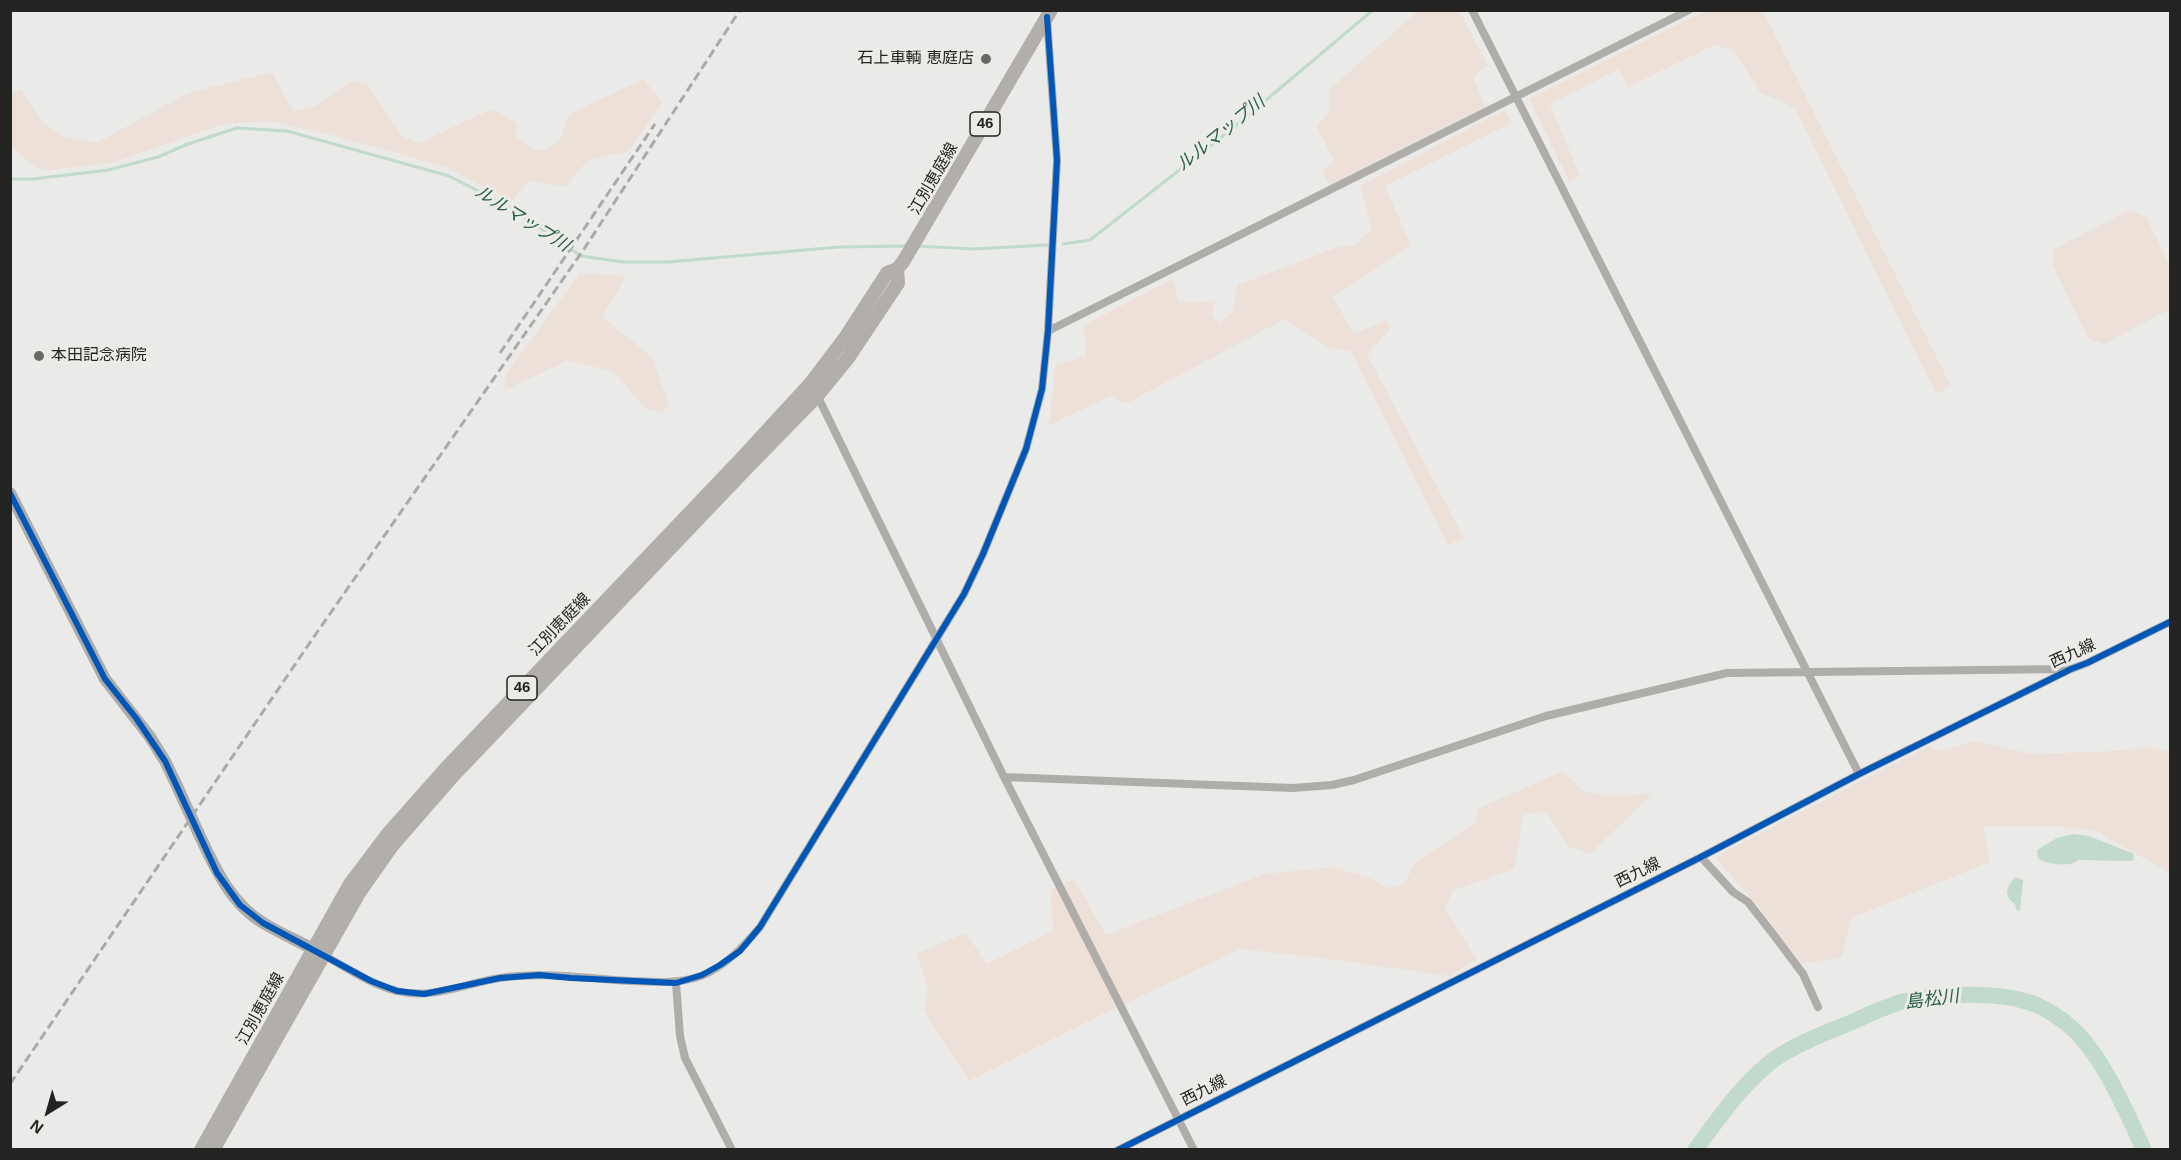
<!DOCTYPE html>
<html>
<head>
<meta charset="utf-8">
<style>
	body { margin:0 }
	#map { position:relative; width:2181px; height:1160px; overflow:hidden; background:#eaeae8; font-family:Helvetica,sans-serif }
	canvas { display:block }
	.frame { position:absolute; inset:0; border:12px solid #232321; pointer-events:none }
	.north { position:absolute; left:18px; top:1082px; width:60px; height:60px; -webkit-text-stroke:4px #ebebe7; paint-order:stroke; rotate:217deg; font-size:16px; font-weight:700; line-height:24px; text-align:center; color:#232321 }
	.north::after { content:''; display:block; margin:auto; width:21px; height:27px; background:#232321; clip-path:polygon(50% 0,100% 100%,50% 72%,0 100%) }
</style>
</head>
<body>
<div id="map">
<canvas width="2181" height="1160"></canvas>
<div class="frame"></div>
<div class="north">N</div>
</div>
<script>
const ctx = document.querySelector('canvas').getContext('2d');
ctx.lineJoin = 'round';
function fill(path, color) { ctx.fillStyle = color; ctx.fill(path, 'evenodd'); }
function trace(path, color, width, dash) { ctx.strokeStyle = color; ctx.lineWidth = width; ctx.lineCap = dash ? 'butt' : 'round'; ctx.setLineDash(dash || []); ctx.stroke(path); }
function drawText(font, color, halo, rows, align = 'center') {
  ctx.font = font + ' Helvetica,"Noto Sans JP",sans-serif'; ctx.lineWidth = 6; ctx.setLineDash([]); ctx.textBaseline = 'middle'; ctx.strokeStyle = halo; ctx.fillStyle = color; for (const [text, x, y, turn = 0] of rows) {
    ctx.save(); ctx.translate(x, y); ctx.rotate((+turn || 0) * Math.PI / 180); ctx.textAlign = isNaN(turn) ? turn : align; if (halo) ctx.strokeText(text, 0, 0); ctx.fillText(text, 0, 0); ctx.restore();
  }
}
const green = new Path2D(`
	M1418,11h41l29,54 -15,12 13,32 -156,77 -7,-15 11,-10 -17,-34 13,-17 -1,-20z
	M1706,11h57l188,375 -15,8 -141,-286 -35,-16 -27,-42 -19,-5 -86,42 -9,-18 -69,35 30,72 -11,5 -40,-82z
	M272,72l21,39 23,-5 36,-25 16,4 35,52 16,6 73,-34 25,14 -1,14 18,12 12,1 14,-10 9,-26 75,-35 18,24 -33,48 -41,9 -23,27 -36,-6 -17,20 -65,-34 -127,-35 -54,-11 -42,3 -113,39 -62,7 -12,-2 -26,-21v-53l10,-5 21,33 24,16 32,4 90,-49z
	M1505,110l6,13 -126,63 26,60 -78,51 21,37 33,-14 3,9 -23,25 97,184 -16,7 -98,-195 -19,-1 -46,-30 -160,85 -14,-8 -62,29 6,-59 31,-10 -2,-31 89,-46 5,21c12,6 24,0 37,1l-3,15 7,7 13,-11 6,-27 100,-38 17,-2 17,-16 -12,-43z
	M2130,210l16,7 24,49v43l-66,35 -16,-6 -35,-72 1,-17z
	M580,273l46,3 -24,41 49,39 18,48 -6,8 -17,-3 -32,-37 -46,-12 -64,31 2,-17z
	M1974,741l57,13 85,-3 29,-4 25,4v122l-74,-42 -32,-4 -81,-1 7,36 -139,56 -9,39 -41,7 -43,-58 -43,-49 214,-111 8,6z
	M1563,771l21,21 30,5 39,-4 -63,61 -22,-8 -22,-35 -23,4 -9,54 -62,22 -7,19 32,50 -28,16 -120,-17 -88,-10 -136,64 -136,68 -45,-70 4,-20 -11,-38 49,-20 21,31 66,-33 -2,-41 23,-11 32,56 159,-61 69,-7 40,13 14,8 15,-3 13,-23 59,-38 4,-16z`);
const water = new Path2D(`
	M2073,834l16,2 45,18 -1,7 -54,-1c-10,8 -29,4 -41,-1l-1,-9 20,-12z
	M2015,877l8,3 -3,30 -3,1 -2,-7c-13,-9 -8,-16 0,-27z`);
const stream = new Path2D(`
	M10,179h23l75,-9 50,-13 30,-13 49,-16 50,3 162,45 60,31 72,49 42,6h45l171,-15 68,-1
	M1063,244l27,-4 9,-7 134,-105 140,-118
	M917,246l56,3 74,-4`);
const river = new Path2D(`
	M1695,1150c24,-32 48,-68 81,-92 21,-14 46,-24 69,-33 19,-8 40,-19 60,-24 36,-8 104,-11 138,7 8,4 16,10 23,15 34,26 60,88 78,127`);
const street = new Path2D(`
	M1472,10l387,764
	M1048,331l641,-321
	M816,393l188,384 190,373
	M1004,777l289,11 39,-3 22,-5 192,-64 181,-43 340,-4
	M1701,857l32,35 15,10 25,32 30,40 15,33
	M323,955c23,12 48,30 74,36 35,9 69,-8 103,-13 42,-7 91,1 133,3 24,1 45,3 68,-5 25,-10 43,-30 59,-49l204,-333 19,-40 43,-105 16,-60 6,-58 9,-171 -10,-141
	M676,983l4,53 5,22 47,92
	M1118,1150l583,-293 158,-83 212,-105 16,-6 83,-41`);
const secondary = new Path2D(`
	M10,493l95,186 45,58 15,24 12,25
	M198,832c16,34 32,72 67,92 18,11 38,19 57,30`);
const primary = new Path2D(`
	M201,1150l149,-266 37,-49 61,-69 292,-306 70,-76 35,-46 42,-65 10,-4 6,-7 148,-252
	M213,1150l146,-257 33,-47 61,-70 293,-307 71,-73 31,-38 50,-75 -1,-14`);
const rail = new Path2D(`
	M500,353l155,-229
	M10,1084l301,-443 273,-392 156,-239`);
const secondaryBridge = new Path2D(`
	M177,786l21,46`);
const cycleway = new Path2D(`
	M10,493l95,186 31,39 29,43 52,112 23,32 23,18 108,58 26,10 27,3 76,-16 39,-3 32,3 105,5 26,-8 18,-10 20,-14 20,-24 204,-333 19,-40 43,-105 16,-60 6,-58 9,-171 -10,-143
	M1118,1150l583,-293 158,-83 212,-105 16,-6 83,-41`);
const markers = [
	[986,59,6,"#696967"],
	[39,356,6,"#696967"]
];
const shields = [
	[985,124,30],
	[522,688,30]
];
const shieldNames = [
	["46",985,124],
	["46",522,688]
];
const poiNames = [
	["石上車輌 恵庭店",974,59],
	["本田記念病院",51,356,"left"]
];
const streetNames = [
	["江別恵庭線",934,179,-60],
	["江別恵庭線",560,625,-46],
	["西九線",2073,654,-24],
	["西九線",1638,873,-26],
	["江別恵庭線",261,1009,-61],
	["西九線",1204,1091,-27]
];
const waterNames = [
	["ルルマップ川",1221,134,-39],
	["ルルマップ川",522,219,32],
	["島松川",1932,1000,-7]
];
fill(green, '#ece0d9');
fill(water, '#c1dacb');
trace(stream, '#c1dacb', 3);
trace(river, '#c1dacb', 16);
trace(street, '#aeada9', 8);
trace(secondary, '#aeaca8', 12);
trace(primary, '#b1aeac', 14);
trace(rail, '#acaaa8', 3, [9, 4.5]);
trace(secondaryBridge, '#aeaca8', 12);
trace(cycleway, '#0057b8', 6);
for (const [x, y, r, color] of markers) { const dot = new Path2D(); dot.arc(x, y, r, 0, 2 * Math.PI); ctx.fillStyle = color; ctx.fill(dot); trace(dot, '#ebebe7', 2); }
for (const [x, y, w] of shields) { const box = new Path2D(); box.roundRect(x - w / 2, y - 12, w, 24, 4.5); ctx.fillStyle = '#ebebe7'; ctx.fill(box); trace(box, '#232321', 1.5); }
drawText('bold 15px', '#232321', null, shieldNames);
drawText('16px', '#232321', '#ebebe7', poiNames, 'right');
drawText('16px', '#232321', '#ebebe7', streetNames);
drawText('italic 18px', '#276045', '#ebebe7', waterNames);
</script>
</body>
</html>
